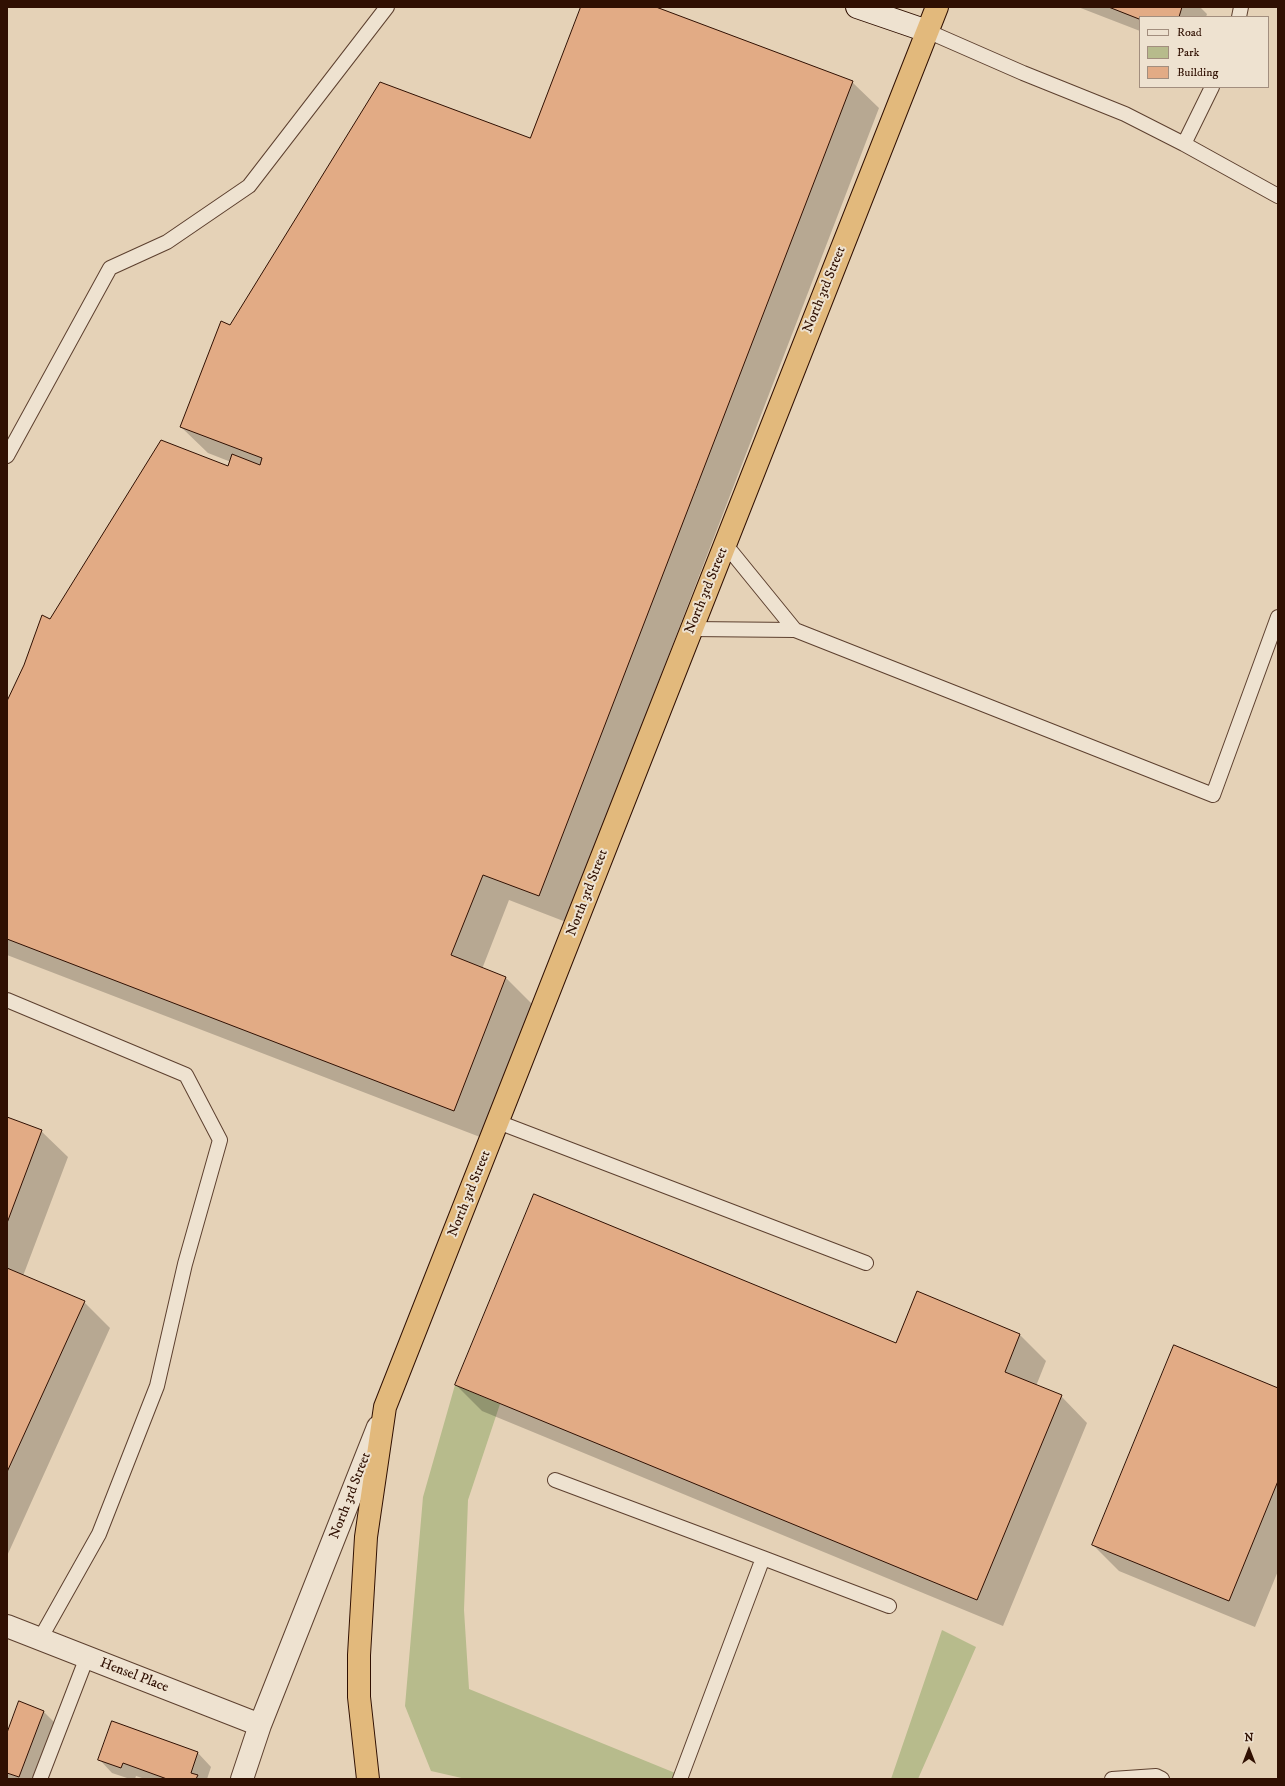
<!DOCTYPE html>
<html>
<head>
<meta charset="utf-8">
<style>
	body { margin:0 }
	#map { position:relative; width:1285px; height:1786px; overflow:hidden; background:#e5d2b7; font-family:"IM FELL DW Pica",serif }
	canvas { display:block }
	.frame { position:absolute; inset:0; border:8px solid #301002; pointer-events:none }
	.legend { position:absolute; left:1139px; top:16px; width:130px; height:72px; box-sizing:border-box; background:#eee2d0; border:1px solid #a28e7e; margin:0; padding:5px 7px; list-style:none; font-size:12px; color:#301002 }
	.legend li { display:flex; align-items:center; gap:8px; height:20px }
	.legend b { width:20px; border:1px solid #a28e7e }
	.north { position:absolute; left:1229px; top:1730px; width:40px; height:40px; -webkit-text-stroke:3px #eee2d0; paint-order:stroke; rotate:0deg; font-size:11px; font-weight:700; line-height:16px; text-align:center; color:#301002 }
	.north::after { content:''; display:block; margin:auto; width:14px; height:18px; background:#301002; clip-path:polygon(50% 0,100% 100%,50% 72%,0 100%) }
</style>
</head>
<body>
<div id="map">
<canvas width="1285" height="1786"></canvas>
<div class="frame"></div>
<ul class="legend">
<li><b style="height:5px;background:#eee2d0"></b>Road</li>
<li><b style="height:11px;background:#b7bb8c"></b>Park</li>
<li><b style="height:11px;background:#e2ab85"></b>Building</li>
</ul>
<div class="north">N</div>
</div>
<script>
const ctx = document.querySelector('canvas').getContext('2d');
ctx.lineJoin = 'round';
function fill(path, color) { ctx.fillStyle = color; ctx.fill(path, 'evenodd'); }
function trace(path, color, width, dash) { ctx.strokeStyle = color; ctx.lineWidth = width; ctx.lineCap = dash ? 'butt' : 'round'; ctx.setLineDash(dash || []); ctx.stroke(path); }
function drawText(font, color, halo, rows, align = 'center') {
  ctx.font = font + ' "IM FELL DW Pica",serif'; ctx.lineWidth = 4; ctx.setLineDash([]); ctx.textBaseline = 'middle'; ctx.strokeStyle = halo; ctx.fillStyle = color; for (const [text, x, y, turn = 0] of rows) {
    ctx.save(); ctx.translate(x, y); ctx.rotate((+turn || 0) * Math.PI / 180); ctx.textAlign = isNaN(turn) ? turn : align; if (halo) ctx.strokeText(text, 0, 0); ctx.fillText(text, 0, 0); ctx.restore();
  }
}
const green = new Path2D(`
	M455,1385l45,19 -32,96 -4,110 5,79 221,90h-224l-35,-8 -26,-65 18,-209z
	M942,1630l34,17 -58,132h-27z`);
const shadow = new Path2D(`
	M582,7h71l199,75 27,26 -313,814 -57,-22 -27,69 24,9 26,26 -52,133 -473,-182v-251l44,-83 178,-153 2,-6 -23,-9 -27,-26 50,-101 300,-186z
	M1078,7h122l7,7 -1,3h-66v14z
	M7,1118l34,13 27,26 -45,119 61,26 26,26 -103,228z
	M918,1293l102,42 26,26 -10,25 25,10 26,27 -84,203 -521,-215 -26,-26 441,-41z
	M1278,1389v182l-23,56 -136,-56 -26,-26z
	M44,1712l13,13 -20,54h-30v-43z
	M112,1723l86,30 13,14 -4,12h-62l-9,-3 -1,3h-5l-18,-6 -13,-14z`);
const building = new Path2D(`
	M581,7h75l197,74 -314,815 -56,-21 -32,80 55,22 -52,134 -447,-172v-238l17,-36 18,-50 8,4 111,-179 67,26 4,-12 28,11 2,-7 -82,-31 41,-106 9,4 150,-243 150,56z
	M1109,7h73l-3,10h-39v2z
	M7,1117l35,13 -35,93z
	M534,1194l362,149 21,-52 103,43 -15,38 57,23 -85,205 -522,-215z
	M7,1268l78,33 -78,171z
	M1174,1345l104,43v93l-49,120 -137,-56z
	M19,1701l25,10 -25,66 -12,-4v-40z
	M112,1721l86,31 -7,21 7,2 -2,4h-29l-44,-16 -2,5 -23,-8z`);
const lane = new Path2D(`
	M1239,17l2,-10
	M927,31l96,42 102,41 59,30 94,52
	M1184,144l28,-57
	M7,456l103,-188 57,-26 82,-56 138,-179
	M691,629l104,1 -70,-86
	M795,630l418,165 65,-178
	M7,1000l179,75 34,65 -35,124 -28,122 -58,148 -59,105
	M498,1122l368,141
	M555,1480l208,78 -83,221
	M763,1558l126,48
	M40,1779l47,-122
	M1112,1779l44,-3 6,3`);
const street = new Path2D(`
	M7,1626l253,99
	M242,1779l18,-54 118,-298`);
const secondary = new Path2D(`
	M857,7l70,24`);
const highway = new Path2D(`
	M368,1779l-9,-82v-42l7,-118 19,-130 552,-1400`);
const streetNames = [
	["North 3rd Street",825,290,-68],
	["North 3rd Street",707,591,-68],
	["North 3rd Street",588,893,-69],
	["North 3rd Street",470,1194,-68],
	["North 3rd Street",351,1496,-69],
	["Hensel Place",134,1676,21]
];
fill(green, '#b7bb8c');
fill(shadow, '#0003');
fill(building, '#e2ab85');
trace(building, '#301002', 1);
trace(lane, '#5d402f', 16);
trace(street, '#5d402f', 24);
trace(secondary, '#301002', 24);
trace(highway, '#301002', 24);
trace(lane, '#eee2d0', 14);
trace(street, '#eee2d0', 22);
trace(secondary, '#eee2d0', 22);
trace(highway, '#e2b97c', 22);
drawText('14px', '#301002', '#eee2d0', streetNames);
</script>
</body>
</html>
